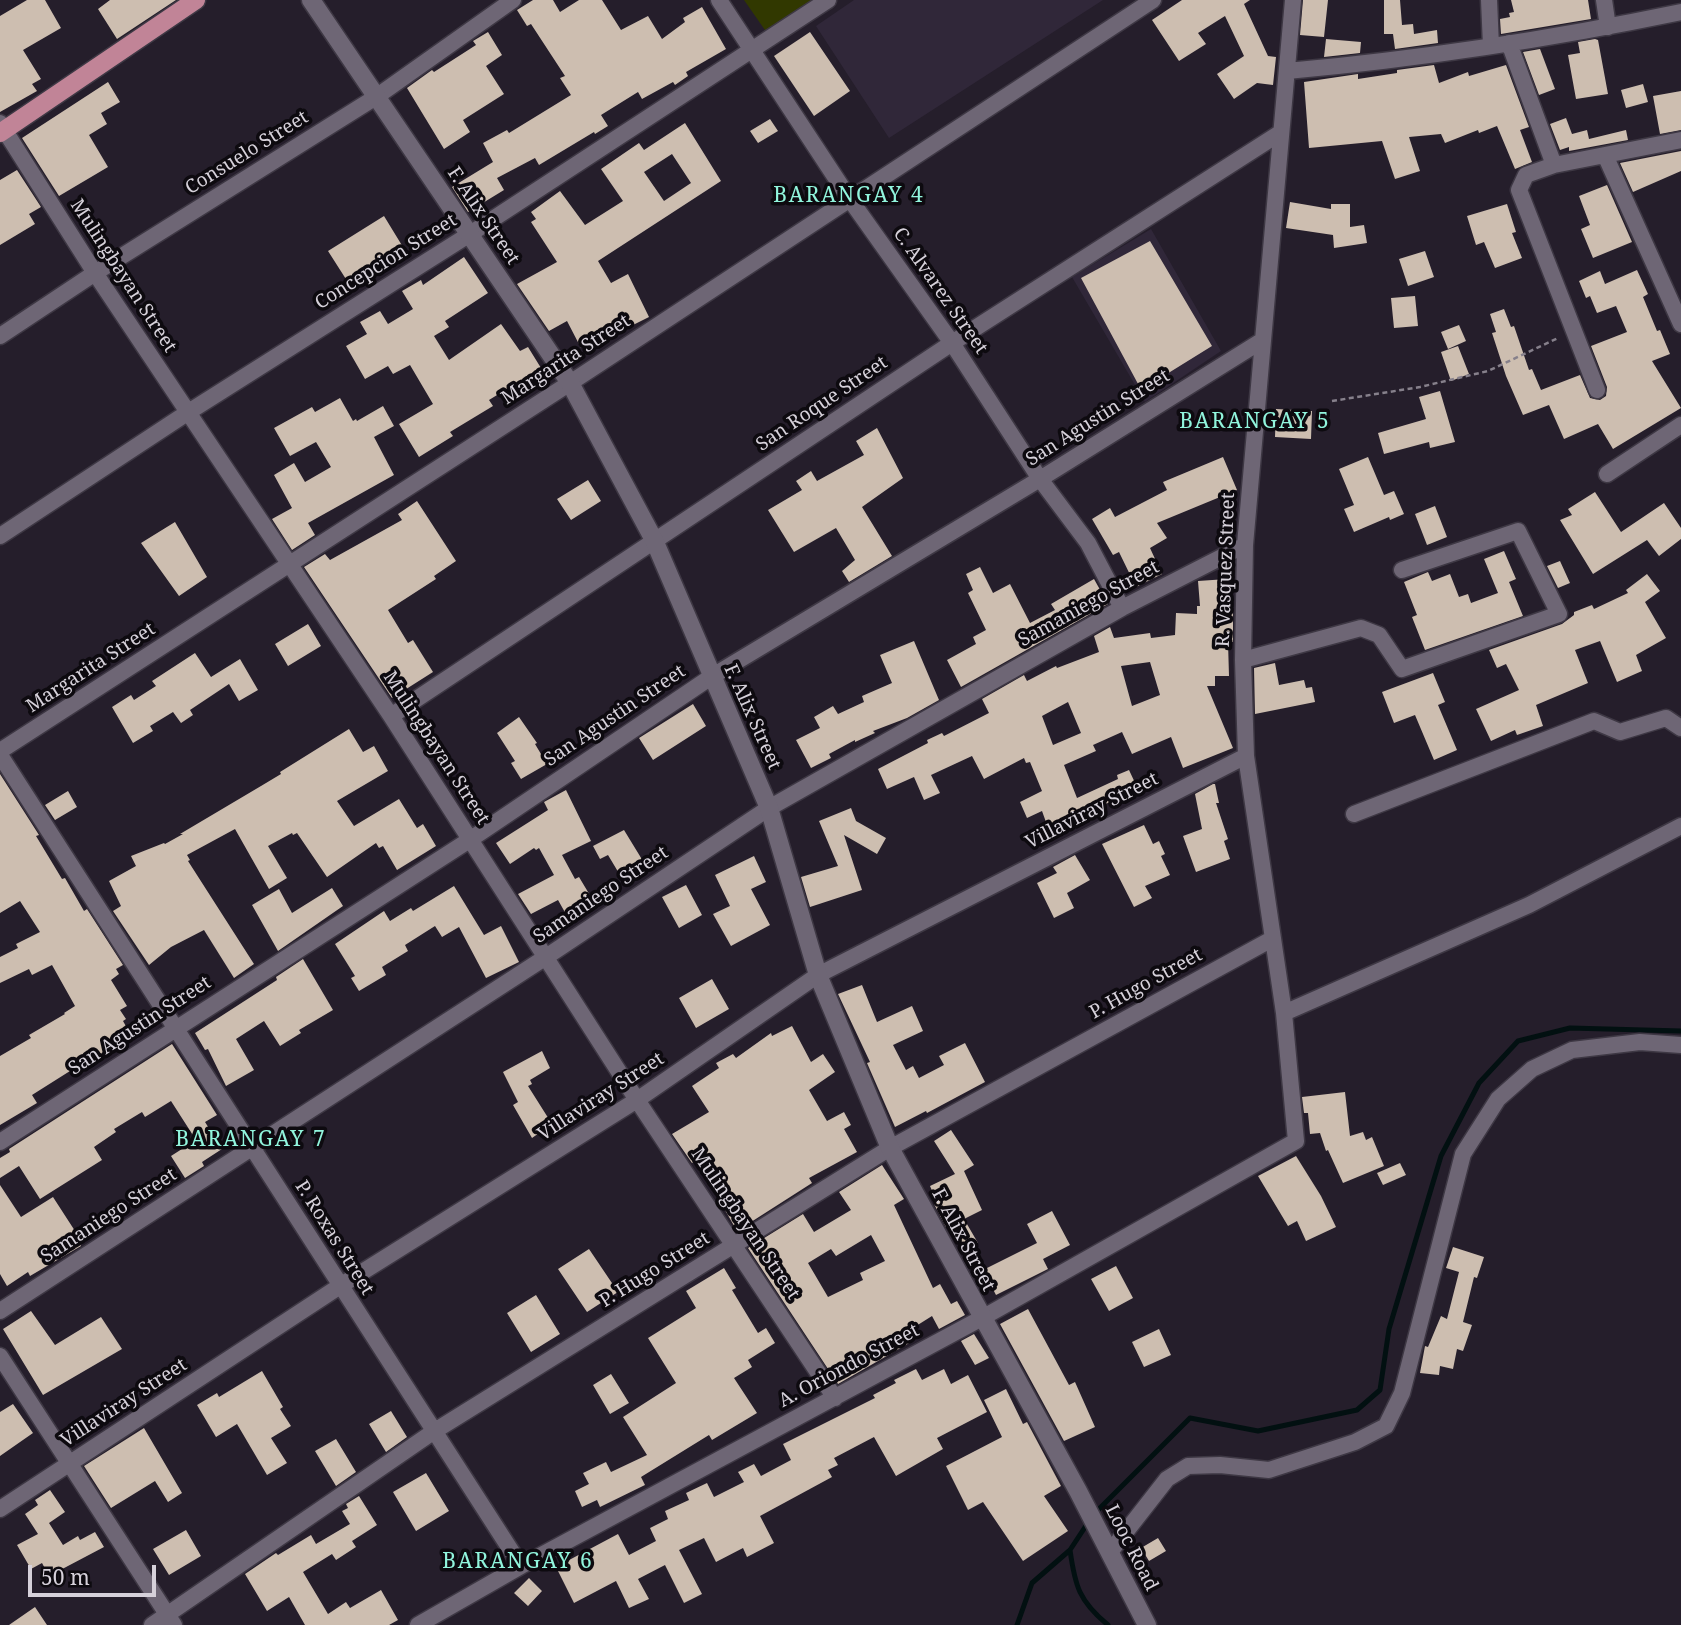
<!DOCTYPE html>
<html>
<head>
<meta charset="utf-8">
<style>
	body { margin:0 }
	#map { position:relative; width:1681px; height:1625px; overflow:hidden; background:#251e2b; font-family:"Noto Serif",serif }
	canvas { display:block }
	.scale { position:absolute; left:28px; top:1565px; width:128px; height:32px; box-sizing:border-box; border:4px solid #d6d1da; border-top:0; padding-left:9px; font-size:21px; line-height:24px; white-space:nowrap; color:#d6d1da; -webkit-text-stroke:5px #0d0a0f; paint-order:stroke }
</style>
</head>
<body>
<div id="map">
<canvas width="1681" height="1625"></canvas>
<div class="scale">50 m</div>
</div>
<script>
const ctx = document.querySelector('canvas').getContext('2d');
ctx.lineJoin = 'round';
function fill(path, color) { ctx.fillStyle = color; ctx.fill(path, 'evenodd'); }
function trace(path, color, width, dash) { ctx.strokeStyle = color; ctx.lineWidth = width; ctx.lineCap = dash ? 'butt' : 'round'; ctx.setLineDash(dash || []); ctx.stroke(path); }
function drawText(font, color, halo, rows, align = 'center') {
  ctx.font = font + ' "Noto Serif",serif'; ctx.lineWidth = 7; ctx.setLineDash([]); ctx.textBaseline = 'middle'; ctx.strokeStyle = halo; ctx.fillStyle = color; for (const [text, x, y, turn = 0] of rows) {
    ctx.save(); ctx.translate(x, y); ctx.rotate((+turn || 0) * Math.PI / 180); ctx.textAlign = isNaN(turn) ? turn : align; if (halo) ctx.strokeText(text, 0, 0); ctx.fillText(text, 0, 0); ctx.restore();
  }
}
const built = new Path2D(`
	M854,0h249l-214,138 -73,-112z
	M1151,229l70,122 -76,51 -73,-125z`);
const green = new Path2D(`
	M744,0h72l-49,33z`);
const stream = new Path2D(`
	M1070,1550c5,36 9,51 38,75
	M1017,1625l15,-42 38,-33 23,-35 97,-97 68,13 99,-21 23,-20 9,-61 52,-173 38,-73 39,-42 52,-13 111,3`);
const building = new Path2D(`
	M27,0h18l16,28 -38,22 18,29 -9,5 5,7 -37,21v-96z
	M110,0h66l-59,39 -19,-30z
	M533,0h20l7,12 19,-12h23l19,30 27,-14 14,23 23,-17 -2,-4 19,-11 24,42 -40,23 2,4 -13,9 -2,-3 -31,17 -4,-7 -37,23 7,11 -13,8 -1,-2 -55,33 -4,-7 -38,20 7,12 -36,22 -16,-25 41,-25 -10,-19 24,-13 2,3 62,-38 -11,-17 5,-2 -34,-52 -4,2 -10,-16z
	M1182,0h68l-6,4 24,52 8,1 -3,28 -16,-2 -23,16 -17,-25 27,-18 -19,-40 -27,17 8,11 -27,17 -27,-41z
	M1303,0h25l-4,37 -24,-2z
	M1384,0h16l2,25 11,-1 1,10 23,-4 1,13 -43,6 -2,-15h-9z
	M1511,0h77l3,19 -90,15 -1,-15 10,-2 -1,-4 5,-1z
	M488,32l14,23 -16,11 18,28 -41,26 7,12 -26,17 -37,-61 25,-18 2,2 42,-27 -3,-4z
	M810,32l40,59 -36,25 -40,-60z
	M1326,39l35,3 -1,11 -36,4z
	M1595,39l3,1 10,54 -32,5 -8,-44 12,-2 -2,-11z
	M1540,49l15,40 -16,6 -16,-43z
	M1434,65l5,18 29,-11 1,4 37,-11 23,62 -9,3 12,32 -17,7 -18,-43 -18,7 -1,-3 -33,13 -4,-9 -32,3 11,34 -25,8 -13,-38 -73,7 -5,-66 54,-8v5l39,-6v-3z
	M108,82l12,20 -19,11 6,11 -18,11 19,32 -49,29 -37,-58z
	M1643,84l5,18 -22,6 -5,-18z
	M1681,91v39l-21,4 -7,-38z
	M1566,118l6,16 15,-4 2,9 37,-9 2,10 -59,11v-4l-9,3 -10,-26z
	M770,119l8,12 -20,12 -8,-12z
	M685,123l36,58 -123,80 13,22 17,-9 21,43 -22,11 -2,-3 -44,23 -14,-27 -18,10 -32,-47 40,-22 -26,-40 5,-3 -5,-7 29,-21 25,34 38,-24 -22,-32 38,-26 5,7zM672,154l19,29 -27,18 -20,-29z
	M1681,151v20l-48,21 -13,-29z
	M17,170l24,37 -12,7 6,10 -35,21v-65z
	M1607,185l25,57 -39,16 -12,-29 9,-4 -11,-29z
	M1290,202l41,7v-5h19v23l14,-2 3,18 -33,5 -1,-13 -47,-7z
	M1507,204l9,28 -4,1 10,25 -27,10 -11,-26 -8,3 -9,-29z
	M384,216l22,36 -55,35 -23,-36z
	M1150,241l62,105 -50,31 4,7 -22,11 -63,-117z
	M1425,251l9,26 -26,9 -9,-27z
	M464,257l24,36 -43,28 4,6 -15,9 15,24 52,-36 19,27 8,-4 13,21 -52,32 4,6 -43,26 3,4 -34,21 -20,-33 34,-20 -23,-39 -17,9 -5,-8 -23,13 -19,-33 21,-12 -7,-12 20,-11 8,13 25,-15 -11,-18 19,-11 2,5z
	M1637,270l11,24 -5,3 14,34 3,-1 10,24 -18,7 29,47 -68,41 -15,-25 -34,15 -15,-34 -26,10 -17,-39 -14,-43 4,-1 -6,-18 14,-5 7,18 3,-1 15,44 3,-1 9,21 39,-15 10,23 10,2 6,-4 1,-9 -16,-41 36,-14 -11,-26 -19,7 -7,-17 -4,2 -7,-17 21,-10 5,13z
	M1415,296l3,30 -24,2 -3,-30z
	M1459,325l7,16 -18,8 -7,-17z
	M1458,346l11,28 -18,7 -10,-29z
	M1440,391l15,51 -25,6 -1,-6 -45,12 -6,-21 48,-14 -7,-22z
	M340,398l13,23 3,-2 1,2 26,-15 11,20 -20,11 20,38 -86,48 7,12 -23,15 -20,-31 20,-11 -18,-33 20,-12 11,19 26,-15 -15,-25 -26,14 -16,-28 38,-21 3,5z
	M1276,409l36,2 -1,28 -36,-2z
	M877,428l26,50 -41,29 30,49 -43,26 -7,-11 13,-11 -19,-32 -42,24 -26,-42 34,-20 -6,-9 15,-10 6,10 47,-26 -8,-14z
	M1223,457l14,33 -80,33 10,15 -17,10 12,26 -26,13 -17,-35 -6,3 -21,-36 18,-11 5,9 52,-27 -4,-8z
	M1368,457l16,38 10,-4 10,23 -14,6 -1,-3 -35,15 -10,-23 10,-4 -15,-36z
	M588,480l13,21 -30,19 -14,-21z
	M1595,492l26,40 43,-29 17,25v11l-22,17 -12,-16 -54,34 -33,-54 12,-5 -4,-6z
	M417,501l39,60 -22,15 2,3 -48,31 20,33 5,-3 20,32 -41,26 -88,-131 21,-13 5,6 72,-40 -4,-6z
	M1435,506l12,31 -20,8 -12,-31z
	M175,522l32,55 -28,19 -38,-53z
	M1504,551l12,28 -7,3 14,34 -98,34 -13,-33 5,-2 -13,-33 24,-10 4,9 18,-7 9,23 9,-3 3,9 27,-10 -14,-34z
	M1560,561l10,22 -12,5 -11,-22z
	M980,567l13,26 17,-9 20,39 25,-13 -4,-6 43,-25 14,25 -147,83 -14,-27 29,-16 -3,-7 13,-7 -18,-37 5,-3 -7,-16z
	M1647,574l13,17 -15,11 21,36 -30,17 6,16 -25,11 -17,-41 -25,9 13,33 -52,22 7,21 -26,9 -2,-5 -24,11 -15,-32 43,-19 -13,-26 -9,4 -8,-18 73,-26 12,-9v-3l18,-7 2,4 34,-16 -2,-3z
	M1227,579v5l4,-1 2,26v33h-5l1,34h-14v10h-8l26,62 -50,20 -12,-31 -39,17 -10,-22 -29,13 3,6 -32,14 13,33 41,-19 -1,-4 12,-5 8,17 -20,8 1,3 -33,16 2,3 -14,11 -22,8 -9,-25 -15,7 -7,-16 22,-11 -12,-29 -4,1 -2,-5 -40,21 -12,-23 -41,19 9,18 -16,7 -10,-23 -27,12 -9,-20 50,-26 -1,-3 15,-7 2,3 45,-23 -7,-14 42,-24 3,6 29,-15 1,2 42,-16 -5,-16 16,-9 4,11 36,-5 1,5 24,-3 1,-22 21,1v-8h3l-2,-25zM1150,662l10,33 -28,11 -11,-40zM1068,702l13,31 -28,12 -11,-29z
	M308,624l13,22 -33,20 -13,-22z
	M914,641l25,59 -32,18 -34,13 2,2 -20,9v-2l-26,14 2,4 -20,10 -15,-28 24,-12 -6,-11 19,-11 5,8 26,-12 -2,-6 30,-13 -12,-28z
	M195,653l16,24 29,-18 18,31 -19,11 -10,-17 -39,26 3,5 -12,8 -8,-11 -23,14 3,5 -20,12 -21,-36 19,-12 3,5 22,-14 -4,-5z
	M1275,663l4,22 25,-5 2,8 6,-1 3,15 -60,12 -1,-46z
	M1433,673l12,29 -7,3 19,45 -23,10 -19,-45 -21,8 -12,-31z
	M693,704l13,22 -53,34 -14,-22z
	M519,717l18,26 -2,1 12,20 -26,15 -10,-16 4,-2 -18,-28z
	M349,729l14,23 11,-6 14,25 -51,30 17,25 45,-27 18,29 6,-4 13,22 -39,24 -14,-24 -4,2 -3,-5 -49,34 -30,-44 -4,2 -1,-2 -24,13 19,32 -18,11 -34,-60 -48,26 3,5 -2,1 66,103 -20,14 -30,-48 -33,17 -22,18 -36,-54 8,-5 -12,-25 27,-15 -5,-10 33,-13 1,1 18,-10h-3l81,-48 20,-12 -1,-2z
	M0,774l39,61 -3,1 26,43 3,-1 19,33 3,-2 36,56 -7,4 3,5 -8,6 16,26 -7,4 6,9 -3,2 9,16 -27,15 1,3 -14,8 -3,-4 -57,36 5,8 -37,22v-69l31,-18 -2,-3 36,-21 -1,-1 11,-7 -23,-41 -20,10 -3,-6 -29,14v-26l18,-9 -2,-4 24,-12 -20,-31 -20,12z
	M1213,784h2l4,19h-3l12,36 -4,2 6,18 -34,13 -13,-36 19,-7 -7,-35z
	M566,790l25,51 -29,14 13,24 4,-2 18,30 -26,16 -13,-23 -27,14 -13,-20 36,-19 -15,-27 -3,2 -2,-2 -24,16 -14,-21 52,-33 -4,-8z
	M68,791l9,16 -22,13 -10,-15z
	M851,808l5,13 30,17 -9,16 -33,-19 18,55 -52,17 -9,-30 37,-11 -19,-45z
	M1144,825l9,19 6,-3 6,13 -4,2 9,19 -25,11 7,12 -18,9 -32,-63z
	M624,830l22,36 -23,14 -15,-25 -8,4 -7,-13z
	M1075,855l15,25 -23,13 7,15 -20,10 -17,-35 20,-10 -4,-6z
	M754,856l12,26 -15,7 19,36 -39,21 -18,-32 17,-8 -15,-31z
	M686,885l16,30 -23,13 -17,-31z
	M454,886l30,49 17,-9 18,36 -33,16 -27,-51 -17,10 -7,-11 -30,19 3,6 -26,16 4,8 -27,16 -8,-13 4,-2 -20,-32 49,-33 6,10 21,-13 2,3z
	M332,888l11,18 -65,45 -26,-46 27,-16 13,24z
	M303,959l30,51 -34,20 2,3 -21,13 -16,-25 -28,18 18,31 -28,16 -18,-37 -3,1 -10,-17 82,-53 -1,-3z
	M712,979l17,30 -33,19 -17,-30z
	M862,985l15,37 35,-16 11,25 -30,14 13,25 7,-4 6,12 25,-13 -5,-9 26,-13 20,39 -58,31 -1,-2 -31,16 -28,-64 3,-1 -32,-68z
	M792,1026l19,36 12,-8 12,18 -26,18 18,31 17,-9 7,13 -7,4 13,23 -48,26 3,5 -75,48 -40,-70 -5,2 -20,-29 37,-22 -17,-26 27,-18 -3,-5 17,-9 3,4 35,-25 1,3z
	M172,1044l45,71 -12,7 17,27 -20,13 2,4 -19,12 -14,-22 25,-16 -25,-39 -26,16 -3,-5 -28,17 2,3 -22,15 8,13 -62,39 -21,-33 -19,12v-20l10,-6 -1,-3z
	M542,1051l8,17 -20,12 2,4 -4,2 24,38 -20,14 -19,-33 5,-3 -15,-30z
	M1345,1092l5,44 13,-4 3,8 6,-3 12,29 -41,17 -15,-33 -2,1 -6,-18 -10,1 -2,-21h-4l-2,-16z
	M951,1130l23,35 -10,6 18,39 -18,9 14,24 -15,8 -14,-25 -3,1 -12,-23 3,-2 -7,-16 25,-12 -21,-33z
	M1296,1156l25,40 15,31 -30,14 -9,-20 -9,5 -30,-50z
	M1400,1163l6,12 -23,10 -6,-12z
	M882,1165l22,34 -10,6 39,83 7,-4 11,20 6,-3 8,14 -26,14 -7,-13 -27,17 6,9 -73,42 -90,-136 55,-34 11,18 37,-22 -12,-18zM871,1235l14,26 -25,12 3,7 -35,17 -20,-34 23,-14 5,7z
	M0,1185l21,32 32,-20 22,34 -2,1 8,14 -51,30 -2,-4 -21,14 -7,-12z
	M1052,1211l18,34 -27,14 5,10 -52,26 -13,-25 54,-27 -10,-19z
	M1453,1247l31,10 -7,21 -3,-1 -11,45 9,3 -9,26 -6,-2 -4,20 -13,-3 -1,9 -19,-2 5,-27 3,1 13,-31 6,3 12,-47 -13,-4z
	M589,1249l29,43 -31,20 -29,-43z
	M1116,1266l17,32 -24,13 -18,-32z
	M724,1268l12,20 -4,2 26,43 8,-5 9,15 -27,17 4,7 -18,11 23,35 -45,27 -3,-5 -68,42 4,8 -45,22 -3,-7 -15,7 -7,-16 14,-7 -6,-11 23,-11 5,10 36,-17 -24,-38 53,-34 -28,-45 48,-30 -10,-17z
	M536,1295l24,39 -29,18 -24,-39z
	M1028,1309l41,76 6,-3 20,45 -31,14 -64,-117z
	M31,1311l24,34 46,-28 21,32 -79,46 -40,-66z
	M1159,1329l12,26 -27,12 -12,-25z
	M974,1334l15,24 -14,7 -14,-24z
	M916,1369l6,11 22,-11 7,15 17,-9 19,37 -50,26 6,11 -47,27 -22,-39 -40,21 4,7 -10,5 4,7 -72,39 14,27 -27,14 -4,-9 -27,14 -12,-24 -25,12 23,44 -18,9 -19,-38 -27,14 11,20 -20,9 -13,-27 -42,22 -18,-36 62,-33 11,21 27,-14 -6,-13 18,-9 -3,-8 24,-11 -3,-7 21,-10 7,14 30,-15 -6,-10 16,-8 7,12 30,-16 -8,-16 92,-46 -2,-3 23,-12 -2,-3z
	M262,1371l21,36 -3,2 11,17 -20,12 16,25 -20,12 -30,-51 -21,13 -19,-32 20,-12 2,4z
	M611,1374l18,29 -19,11 -17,-29z
	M1006,1389l17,35 4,-2 34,64 -17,10 24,35 -45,30 -40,-59 -15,8 -22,-44 56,-29 -18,-37z
	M13,1404l20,29 -33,23v-44z
	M391,1411l16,26 -21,15 -17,-28z
	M144,1428l38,65 -14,9 -13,-21 -44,27 -27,-42z
	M336,1439l20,33 -20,14 -21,-35z
	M426,1473l23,38 -33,20 -23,-39z
	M50,1490l15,22 -16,11 14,22 15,-9 2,4 15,-8 9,15 -55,29 -7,-13 -11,6 -14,-24 21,-11 -13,-20 13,-9 -3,-5z
	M359,1496l18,29 -25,16 4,6 -20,13 -4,-6 -29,18 25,42 18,-12 4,6 31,-18 17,30 -9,5h-84l-16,-28 -22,14 -22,-37 31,-21 2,2 33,-20 5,9 34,-20 -8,-13 6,-3 -2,-4z
	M186,1530l15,26 -32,19 -16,-26z
	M1158,1538l8,13 -17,10 -8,-13z
	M529,1578l13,13 -14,15 -14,-13z
	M35,1607l12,18h-38z`);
const path = new Path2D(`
	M1332,401l88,-14 68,-16 70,-33`);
const minor = new Path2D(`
	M719,0l130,198 103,145 88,136 48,64 34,65
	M1489,0l2,46
	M1604,0l4,27
	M1509,43l45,122
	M1287,71c132,-12 264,-32 394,-59
	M0,123l95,150 296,443 246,384 198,298
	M1605,155l76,169
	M0,336l95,-63 281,-176 137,-97
	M1597,390l-78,-200 7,-15 28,-10 127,-25
	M1607,474l74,-49
	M0,536l187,-123 283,-179 358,-234
	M1243,660l118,-32 18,7 23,34 157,-55 -41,-83 -116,39
	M391,716l561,-373 328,-210
	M0,751l570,-368 583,-383
	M0,755l521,811
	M1354,814l240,-93 26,11 46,-14 15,10
	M1284,1013l245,-108 152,-79
	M0,1142l471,-303 240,-162 329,-198 223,-139
	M0,1311l546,-354 223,-149 353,-200 123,-63
	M0,1356l174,269
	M0,1509l340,-223 297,-186 181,-125 428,-219
	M1110,1552l57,-73 21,-13 32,-1 49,5 86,-28 31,-16 16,-33 61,-239 35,-55 34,-30 40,-19 68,-8 41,3
	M152,1625l281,-193 457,-284 382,-209
	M418,1625l103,-59 461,-248 314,-177 -12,-128 -38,-257 -3,-96 2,-115 48,-545`);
const secondary = new Path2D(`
	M311,0l259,383 84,157 115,268 49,167 72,173 188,343 69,134`);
const primary = new Path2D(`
	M0,133l196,-133`);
const streetNames = [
	["Consuelo Street",247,153,-32],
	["F. Alix Street",483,216,56],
	["Concepcion Street",386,262,-32],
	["Mulingbayan Street",123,276,57],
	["C. Alvarez Street",940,291,55],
	["Margarita Street",566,360,-33],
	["San Roque Street",822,404,-34],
	["San Agustin Street",1098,418,-32],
	["R. Vasquez Street",1226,570,-88],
	["Samaniego Street",1089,604,-29],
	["Margarita Street",91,668,-33],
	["San Agustin Street",615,716,-34],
	["F. Alix Street",752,717,66],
	["Mulingbayan Street",436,748,57],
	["Villaviray Street",1092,811,-27],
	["Samaniego Street",601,895,-34],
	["P. Hugo Street",1146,984,-29],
	["San Agustin Street",140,1026,-33],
	["Villaviray Street",601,1097,-33],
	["Samaniego Street",109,1216,-33],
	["Mulingbayan Street",745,1224,56],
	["P. Roxas Street",334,1238,58],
	["F. Alix Street",963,1240,62],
	["P. Hugo Street",655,1270,-32],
	["A. Oriondo Street",849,1366,-28],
	["Villaviray Street",124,1403,-33],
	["Looc Road",1131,1548,63]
];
const neighbourhoodNames = [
	["BARANGAY 4",849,196],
	["BARANGAY 5",1255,422],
	["BARANGAY 7",251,1140],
	["BARANGAY 6",518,1562]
];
fill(built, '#302739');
fill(green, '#313800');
trace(stream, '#021011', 5);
fill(building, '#cdbeb0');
trace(minor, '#3e3844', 19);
trace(secondary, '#3e3844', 21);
trace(primary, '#3e3844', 21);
trace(path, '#86808b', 2.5, [5, 3.5]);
trace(minor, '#6e6675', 16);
trace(secondary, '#6e6675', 18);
trace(primary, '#c18497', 18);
drawText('19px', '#d6d1da', '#0d0a0f', streetNames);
ctx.letterSpacing = '2px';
drawText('21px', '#91f5dd', '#0d0a0f', neighbourhoodNames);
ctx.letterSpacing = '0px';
</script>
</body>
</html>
